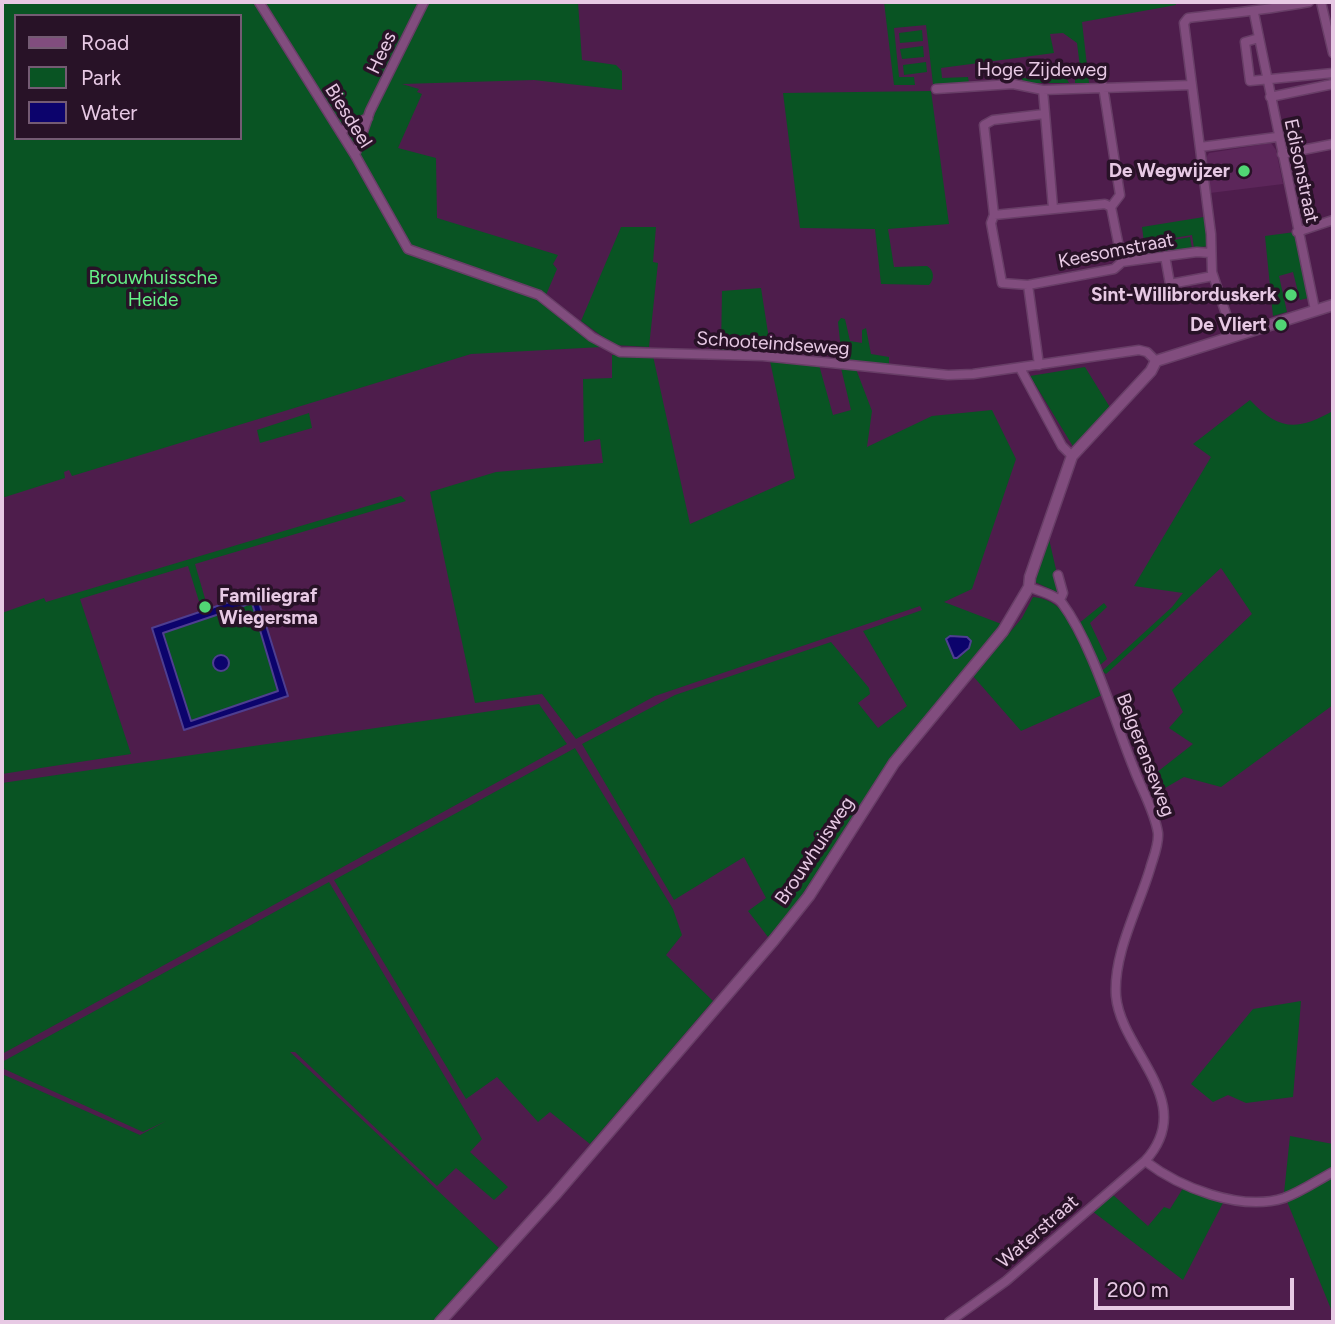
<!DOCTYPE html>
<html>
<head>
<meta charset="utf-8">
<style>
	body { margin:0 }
	#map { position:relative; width:1335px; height:1324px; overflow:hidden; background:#4e1d4c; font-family:Figtree,sans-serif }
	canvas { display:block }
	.frame { position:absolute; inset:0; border:4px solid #e7c9e4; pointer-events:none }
	.legend { position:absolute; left:14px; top:14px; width:228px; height:126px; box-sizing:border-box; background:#281227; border:2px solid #745b73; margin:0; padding:9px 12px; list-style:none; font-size:21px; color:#e7c9e4 }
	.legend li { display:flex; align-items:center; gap:14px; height:35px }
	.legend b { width:35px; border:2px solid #745b73 }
	.scale { position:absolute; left:1094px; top:1278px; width:200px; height:32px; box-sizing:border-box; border:4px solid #e7c9e4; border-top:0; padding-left:9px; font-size:21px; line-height:24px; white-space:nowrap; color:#e7c9e4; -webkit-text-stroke:5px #281227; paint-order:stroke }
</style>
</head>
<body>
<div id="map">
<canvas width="1335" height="1324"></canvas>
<div class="frame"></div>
<ul class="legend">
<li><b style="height:9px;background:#814d7e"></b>Road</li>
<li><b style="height:19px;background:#095423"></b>Park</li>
<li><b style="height:19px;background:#0c036c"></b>Water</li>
</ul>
<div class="scale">200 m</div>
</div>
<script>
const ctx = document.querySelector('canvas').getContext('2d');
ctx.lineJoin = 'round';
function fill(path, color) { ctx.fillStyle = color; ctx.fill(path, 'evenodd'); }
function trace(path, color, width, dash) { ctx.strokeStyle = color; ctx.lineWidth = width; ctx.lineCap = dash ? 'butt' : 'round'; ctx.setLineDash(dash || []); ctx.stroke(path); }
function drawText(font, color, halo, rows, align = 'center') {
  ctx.font = font + ' Figtree,sans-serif'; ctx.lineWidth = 7; ctx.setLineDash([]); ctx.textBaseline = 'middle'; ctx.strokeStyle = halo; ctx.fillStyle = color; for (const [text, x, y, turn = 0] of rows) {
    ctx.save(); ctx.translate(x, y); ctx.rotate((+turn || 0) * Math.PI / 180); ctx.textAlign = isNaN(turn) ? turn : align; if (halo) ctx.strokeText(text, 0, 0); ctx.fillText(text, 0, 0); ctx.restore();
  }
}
const built = new Path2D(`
	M1271,143l5,7 7,34 -73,9 -4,-35 3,-5z`);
const green = new Path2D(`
	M2,2h576l4,58 34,5 6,6v19l-88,-10 -132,4 17,5 -2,3 5,2 -24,54 38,10 1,60 121,37 -5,9 4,5 -11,26 -125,-43 4,8 109,36 68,51 -131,7 -399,122 -3,-6 -5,2 1,6 -63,20zM16,16h224v122h-224z
	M884,2h291l1,3 -94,17 7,61h-14v-5l6,-3 -4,-32 -14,-10 -13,1 4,19 -113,15 1,10 26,-1 1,6 -36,1 -7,-59 -32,3 5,49h15l1,8h-21z
	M922,30l1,11 -23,2 -1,-10z
	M923,46l1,11 -22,2 -2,-10z
	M926,62l1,10 -23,3 -1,-10z
	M1066,77l3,6h-45l-3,-5z
	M931,91l18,133 -61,5 6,38 33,-1c7,4 8,13 2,19l-48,-1 -6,-55 -75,-1 -17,-135z
	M1204,217l4,29 -14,2 -2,-13 -25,4 1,14 -22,4 -4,-30z
	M621,227h35l-3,35 5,1 -9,84 -35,-2 -33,-24z
	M1295,232l13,66 -8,2 -7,-28 -14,4 8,36 -14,4 -8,-80z
	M1190,237l2,12 -22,3 -2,-11z
	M761,288l10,64 -50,-2 1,-59z
	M841,318l4,1 5,22 12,2v-13l4,-2 5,26 18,3v8l-47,-5 -4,-38z
	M612,355l41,1 37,168 105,-46 -25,-117 49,4 14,50 18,-5 -10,-42 15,1 16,42 -5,36 65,-31 60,-6 24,49 -44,130 -28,13 60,23 -112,132 -98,150 -26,30 -20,-26 18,-13 -22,-41 -70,43 -92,-156 93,-49 156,-53 38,46 1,6 -12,9 20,25 29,-22 -44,-75 59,-21 -2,-4 -265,90 -79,43 -34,-45 -67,9 -45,-211 66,-20 107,-9 -3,-24 -16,3 -1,-63 29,-1zM963,637l6,11 -9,9 -6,1 -3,-12 5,-8z
	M1085,367l26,42 -37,39 -44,-72z
	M1250,400c30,32 48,30 83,11v294l-112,82 -37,-10 -31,18 -6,-15 46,-36 -24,-16 14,-16 -11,-22 80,-76 -31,-46 -106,98 -9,8 -4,-3 70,-64 11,-14 -49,-7 77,-129 -18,-13z
	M309,413l3,15 -52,15 -3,-13z
	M401,496l5,5 -211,63 13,45 -6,2 -14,-45 -108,33 51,155 -129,20v-161l42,-15 2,4z
	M1049,539l11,48 -1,6 -24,-11z
	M1033,597c43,3 56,64 69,98l-81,36 -48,-55 49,-58z
	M252,603l27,88 -89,30 -27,-88z
	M1104,603l3,4 -17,16 17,36 -8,7 -21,-42z
	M539,704l28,40 -565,310v-271z
	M575,748l98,161 9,26 -16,20 47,46 -123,143 -40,-32 -12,10 -41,-45 -31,22 -132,-219z
	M329,882l153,257 -12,13 38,35 -14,13 -38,-32 -19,18 -142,-134h-5l210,197 -63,73h-435v-248l138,61 26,-14 -23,11 -141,-64v-6z
	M1301,1001l-8,96 -47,6 -18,-8 -15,7 -22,-18 62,-75z
	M1290,1136l43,8v24l-49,25z
	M1333,1175v139l-47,-115z
	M1185,1185l40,14 -42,81 -91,-69 20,-17 36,32 16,-19 6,2z`);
const water = new Path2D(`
	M256,593l32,103 -104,34 -32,-102zM252,603l26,88 -87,30 -28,-88z
	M950,636l17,1 4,4 -2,7 -12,10h-3l-8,-19z
	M213 663a8 8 0 1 1 16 0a8 8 0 1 1-16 0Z`);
const minor = new Path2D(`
	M259,2l96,153 53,94 131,46 53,42 28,15 143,4 185,19 25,-1 166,-24 8,2 9,9
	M1321,2l12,51
	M1254,13l61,297
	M1259,38l-14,4 5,39 83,-8
	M1103,86l17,109 -9,12 11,55
	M936,89l77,-5 30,6 149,-5
	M1043,90l10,118
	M1270,97l63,-13
	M1044,114l-51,6 -9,5 10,90 -3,8 11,60 26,2 86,-16 8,-7 75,-10 13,1
	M340,131l28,-13
	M1200,147l77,-10
	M1282,154l51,-10
	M355,155l15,-44 54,-109
	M994,215l111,-11 6,3
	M1297,232l36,-12
	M1165,256l5,28 43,-8
	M1028,285l11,80
	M1233,335l-21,-63 -1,-38 -27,-211 4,-5c42,-5 79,-8 121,-16
	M1020,368l42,78 10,10
	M1058,575l5,18 -3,7
	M1145,1161c34,26 95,51 139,37 17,-6 34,-18 49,-26
	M949,1322l57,-41 139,-120c54,-59 -24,-109 -29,-165 -3,-42 22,-87 34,-127 3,-11 9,-24 8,-36 -3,-21 -17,-45 -24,-64 -20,-49 -41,-124 -72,-166 -6,-8 -23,-12 -33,-16`);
const tertiary = new Path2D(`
	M440,1322l115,-127 219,-255 35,-44 85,-133 109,-132 26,-44 1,-10 42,-121 79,-85 5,-10 177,-56`);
const markers = [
	[1244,171,7,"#51d674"],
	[1291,295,7,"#51d674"],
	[1281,325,7,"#51d674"],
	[205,607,7,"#51d674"]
];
const streetNames = [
	["Hees",382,53,-65],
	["Hoge Zijdeweg",1042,70],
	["Biesdeel",348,116,58],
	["Edisonstraat",1301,171,78],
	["Keesomstraat",1116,251,-11],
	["Schooteindseweg",773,344,4],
	["Belgerenseweg",1145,755,69],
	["Brouwhuisweg",815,851,-56],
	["Waterstraat",1038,1232,-41]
];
const poiNames = [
	["De Wegwijzer",1230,171],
	["Sint-Willibrorduskerk",1277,295],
	["De Vliert",1267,325],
	["Familiegraf",219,596,"left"],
	["Wiegersma",219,618,"left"]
];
const parkNames = [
	["Brouwhuissche",153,278],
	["Heide",153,300]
];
fill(built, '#5c265a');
fill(green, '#095423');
fill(water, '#0c036c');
trace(water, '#4e3e90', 2);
trace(minor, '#683e67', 11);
trace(tertiary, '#683e67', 13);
trace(minor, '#814d7e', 8);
trace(tertiary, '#814d7e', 10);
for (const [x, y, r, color] of markers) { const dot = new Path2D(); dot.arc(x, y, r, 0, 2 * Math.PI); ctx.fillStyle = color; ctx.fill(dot); trace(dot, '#281227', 2.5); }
drawText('19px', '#e7c9e4', '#281227', streetNames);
drawText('bold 19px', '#e7c9e4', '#281227', poiNames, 'right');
drawText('19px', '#65f288', '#281227', parkNames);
</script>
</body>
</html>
